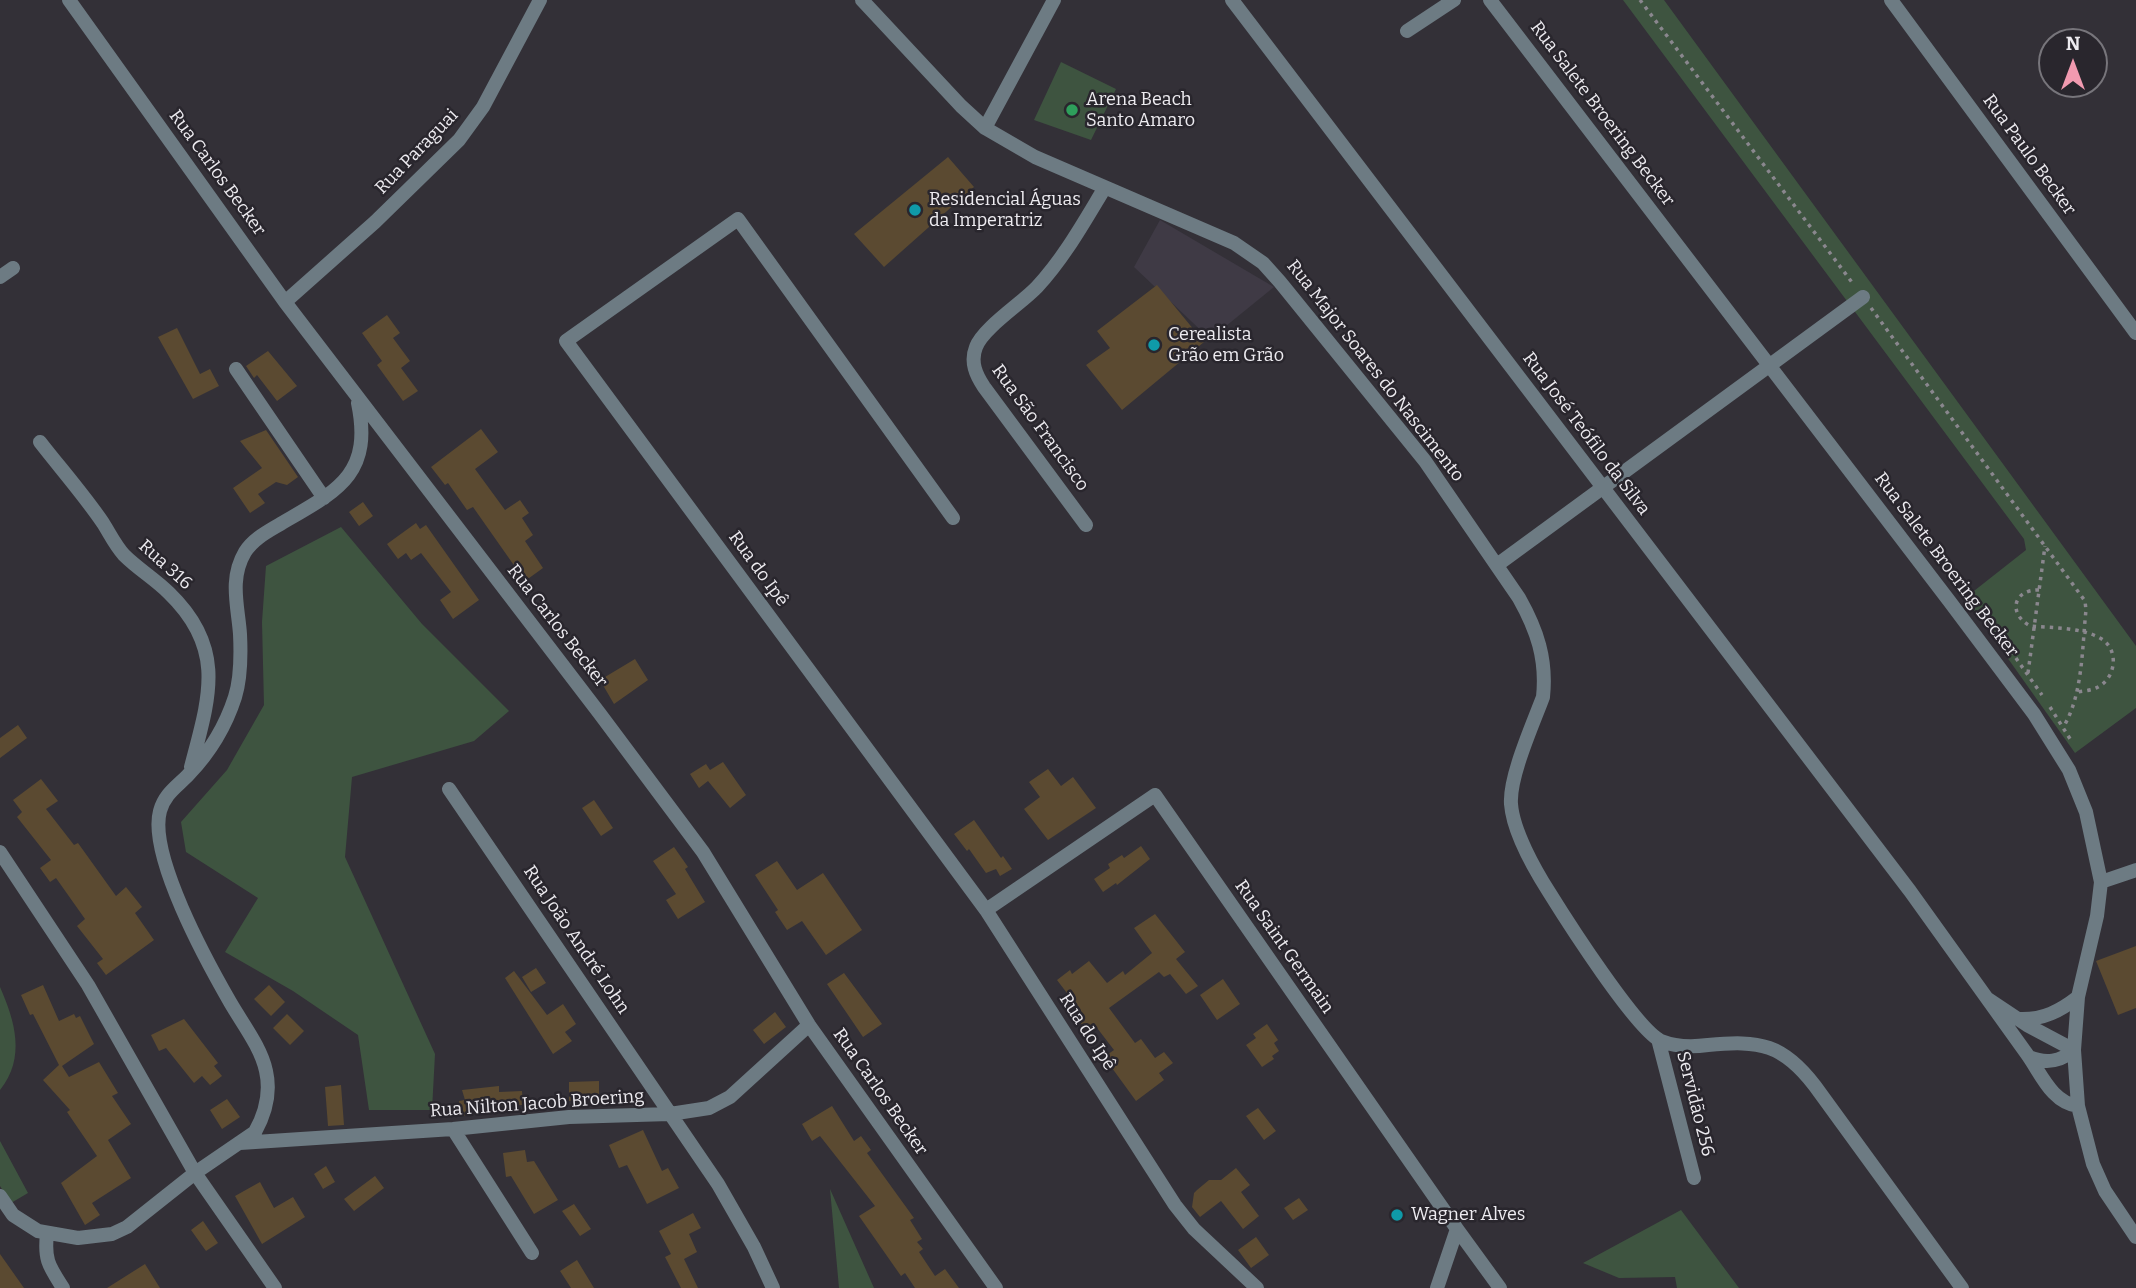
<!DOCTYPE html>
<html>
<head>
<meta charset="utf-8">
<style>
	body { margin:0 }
	#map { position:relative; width:2136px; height:1288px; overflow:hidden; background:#333037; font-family:Bitter,serif }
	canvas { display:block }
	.north { position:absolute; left:2038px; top:28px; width:70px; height:70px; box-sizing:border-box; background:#29262d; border:2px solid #77757b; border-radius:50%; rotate:0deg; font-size:19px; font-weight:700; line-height:28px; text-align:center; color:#edebf0 }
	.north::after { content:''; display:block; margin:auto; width:24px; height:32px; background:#f19ab0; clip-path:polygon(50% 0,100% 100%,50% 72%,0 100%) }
</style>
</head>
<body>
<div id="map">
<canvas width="2136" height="1288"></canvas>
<div class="north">N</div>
</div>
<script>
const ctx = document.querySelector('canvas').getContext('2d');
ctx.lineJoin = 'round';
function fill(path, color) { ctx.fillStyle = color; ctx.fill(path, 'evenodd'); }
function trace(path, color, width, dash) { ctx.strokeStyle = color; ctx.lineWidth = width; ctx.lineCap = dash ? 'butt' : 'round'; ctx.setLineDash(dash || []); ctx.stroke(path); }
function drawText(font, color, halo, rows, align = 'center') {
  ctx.font = font + ' Bitter,serif'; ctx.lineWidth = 5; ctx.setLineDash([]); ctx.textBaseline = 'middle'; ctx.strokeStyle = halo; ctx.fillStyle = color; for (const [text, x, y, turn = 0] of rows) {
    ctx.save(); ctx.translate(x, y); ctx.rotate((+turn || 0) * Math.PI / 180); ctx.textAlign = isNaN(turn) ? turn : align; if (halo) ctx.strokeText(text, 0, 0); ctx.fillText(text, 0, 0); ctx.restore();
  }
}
const built = new Path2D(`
	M1160,220l114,67 -64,52 -76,-72z`);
const green = new Path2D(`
	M1623,0h41l472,646v62l-61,45 -110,-155 61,-48 -2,-11z
	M1061,62l55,27 -25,51 -57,-20z
	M341,527l81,97 87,87 -35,30 -122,36 -7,80 90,197 -3,56h-63l-11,-75 -65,-44 -68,-39 33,-54 -72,-46 -5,-30 46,-52 37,-65 -2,-83 4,-56z
	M0,987c15,34 26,71 0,103z
	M0,1141l28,52 -17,10 -11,-17z
	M830,1189l44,99h-35z
	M1681,1210l58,78h-62l-2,-11 -56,1 -36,-15z`);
const building = new Path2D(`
	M948,157l26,30 -90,80 -30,-33z
	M1157,285l47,57 -82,68 -36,-45 24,-17 -13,-17z
	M387,315l13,18 -7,5 17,23 -9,7 17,23 -15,10 -26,-36 5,-4 -20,-28z
	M177,328l23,46 10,-5 9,17 -26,13 -35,-62z
	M268,351l29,35 -20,15 -20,-26 -3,3 -8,-12z
	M481,429l17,23 -23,17 30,41 15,-10 9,13 -7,5 11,17 -8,6 18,27 -18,13 -52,-74 -6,3 -19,-27 -3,2 -14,-18z
	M266,430l32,47 -11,8 -11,-3 -18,12 7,9 -15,10 -17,-25 29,-20 -22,-27z
	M363,502l10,14 -14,10 -10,-14z
	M416,523l4,6 6,-4 53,75 -26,19 -13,-19 11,-8 -30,-39 -10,7 -5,-7 -8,6 -11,-15z
	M635,659l13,21 -34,24 -14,-24z
	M18,725l9,13 -27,20v-20z
	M723,762l23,33 -16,13 -22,-27 -9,7 -9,-14 16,-10 4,6z
	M1048,769l13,17 12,-9 23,31 -48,32 -24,-31 16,-12 -11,-15z
	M41,779l17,22 -12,8 28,36 4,-2 38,53 10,-9 16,20 -7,6 19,27 -48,35 -9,-12 6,-4 -26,-33 8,-7 -29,-41 -6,4 -10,-14 11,-8 -34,-43 5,-5 -9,-12z
	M594,800l19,28 -12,8 -19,-28z
	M974,820l27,38 2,-2 9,13 -12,7 -4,-7 -10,4 -17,-24 -2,2 -13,-17z
	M1141,846l9,13 -33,26 -1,-2 -13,9 -9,-13 16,-11 -2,-4 14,-9 2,3z
	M674,847l14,20 -3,2 20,33 -27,17 -12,-19 10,-6 -23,-33z
	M777,861l20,29 26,-17 39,57 -36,25 -24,-34 -15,9 -12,-18 3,-2 -23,-35z
	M1155,914l30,38 -9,7 22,27 -12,8 -16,-20 -6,3 -5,-5 -50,36 26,35 6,-4 14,19 9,-6 9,11 -14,10 5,7 -28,21 -32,-44 10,-7 -20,-26 -8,6 -16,-21 6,-4 -19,-25 13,-10 2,4 17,-13 18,22 16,-12 2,4 27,-22 -18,-25z
	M2136,946v62l-18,7 -22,-54z
	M536,968l10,15 -15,9 -9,-15z
	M514,971l33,44 16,-11 13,20 -11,8 7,9 -19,13 -48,-76z
	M844,973l38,51 -19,13 -36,-53z
	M1223,979l17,25 -23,16 -17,-25z
	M43,985l16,36 15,-7 2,4 4,-2 14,28 -32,22 7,11 30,-15 19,31 -6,3 19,28 -23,16 23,38 -39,25 8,12 -15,10 -24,-42 36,-27 -30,-44 3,-2 -27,-30 16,-15 -26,-51 -3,1 -9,-20z
	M269,985l16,17 -14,14 -17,-17z
	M775,1012l11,15 -22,17 -11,-14z
	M287,1014l17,17 -14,14 -17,-17z
	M184,1019l34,44 -4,3 8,10 -12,9 -8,-9 -8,7 -28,-35 -7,3 -8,-16z
	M1267,1024l11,16 -4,3 5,8 -7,5 2,3 -12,8 -16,-22 10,-7 -3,-4z
	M599,1081v19l-30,1v-19z
	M341,1085l3,40 -16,1 -3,-39z
	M499,1086v6l23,-1 1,14 -28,1 1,4 -22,2v3l-14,1 -1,-15 6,-1 -3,-10z
	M227,1099l13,18 -18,12 -12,-19z
	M832,1106l22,35 7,-5 10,14 -4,3 47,65 -4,2 12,19 -5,3 6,7 -4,3 16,24 10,-7 14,19h-44l-10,-15 -4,3 -42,-60 16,-10 -55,-70 -8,5 -10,-17z
	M1258,1108l18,23 -12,9 -18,-24z
	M643,1130l19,41 6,-3 11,20 -32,16 -20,-39 -8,3 -10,-23z
	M525,1150l2,12 7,-1 24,39 -24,14 -23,-38 -5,1 -3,-24z
	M326,1166l9,16 -12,7 -9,-15z
	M1236,1168l14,17 -9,7 18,24 -16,13 -22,-28 -21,16 -8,-10 2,-14 3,-3 12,-10h12z
	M375,1176l9,12 -30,23 -10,-12z
	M260,1182l14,26 19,-11 12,20 -43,27 -27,-48z
	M1299,1198l9,12 -15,10 -9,-12z
	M574,1204l17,25 -11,7 -18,-25z
	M693,1213l8,15 -12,6 8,18 -13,7 14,29h-17l-16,-31 6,-3 -12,-23z
	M203,1221l15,22 -12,8 -15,-21z
	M1256,1237l13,18 -18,13 -13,-18z
	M0,1254l24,34h-24z
	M577,1260l17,28h-23l-11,-17z
	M145,1264l15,24h-53z`);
const path = new Path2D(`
	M1640,0l214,285
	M1871,308l214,293 1,9c-4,38 -3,83 -22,116
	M2039,590c-25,-1 -32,23 -9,36 21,2 50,1 70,12 19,10 17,39 -2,49 -5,3 -14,4 -21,5
	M1968,602l9,1 65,92
	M2028,673l17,-127
	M2050,707l22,35`);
const minor = new Path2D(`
	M69,0l216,302 315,412 103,138 106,173 187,263
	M862,0l99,106 24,22 50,29 199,86 29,20 17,19 145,179 94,137c18,32 28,61 24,99 -10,27 -34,80 -32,107 2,27 24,66 38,88 18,29 87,137 112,149 15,6 32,6 47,4 52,-5 75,-1 107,41l147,202
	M1232,0l678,891 119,166c17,7 31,5 45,-7l-47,-25 -39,-26
	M1490,0l460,602 84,112 35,56 17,42 15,70 -4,34 -19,81 -4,53 4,56 15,58 12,27 31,46
	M1891,0l245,333
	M1407,31l47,-31
	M985,128l69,-128
	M0,277l13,-9
	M285,302l90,-80 84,-82 24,-33 57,-107
	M236,369l88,129
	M40,442c21,27 44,53 63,81 7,11 12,22 21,32 14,14 31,24 45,38 58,56 40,105 22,174
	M953,518l-215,-299 -172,122 420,569 189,295 19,24 63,59
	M1086,525l-102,-138c-8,-12 -14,-25 -8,-40 7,-19 46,-44 61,-60 27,-29 47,-65 67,-98
	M1497,565l366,-268
	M449,789l269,395 36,63 19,41
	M0,852l88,133 107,188 80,115
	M2101,882l35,-12
	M986,910l169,-115 302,434 43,59
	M2019,1019c24,1 41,-8 59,-22
	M1658,1039l36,139
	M2029,1057c13,19 24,46 49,49
	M453,1129l79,124
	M240,1143l213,-14 116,-12 101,-3 39,-6 21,-11 79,-72
	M0,1196l13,19 25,16 40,7 34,-4 15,-7 68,-54 60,-41c10,-18 16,-39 11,-61 -5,-24 -24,-48 -36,-69 -23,-40 -82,-147 -70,-191 5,-18 18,-25 29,-37 20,-21 37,-49 46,-77 6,-19 6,-43 5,-63 -2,-28 -11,-55 5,-82 9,-14 24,-21 37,-29 55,-32 91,-48 76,-120
	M47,1234c-3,26 2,32 16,54
	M1437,1288l20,-59`);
const markers = [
	[1072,110,7,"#2e9e5b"],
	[915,210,7,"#0f9aa8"],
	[1154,345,7,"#0f9aa8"],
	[1397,1215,7,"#0f9aa8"]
];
const poiNames = [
	["Arena Beach",1086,100],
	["Santo Amaro",1086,121],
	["Residencial Águas",929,200],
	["da Imperatriz",929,221],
	["Cerealista",1168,335],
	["Grão em Grão",1168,356],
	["Wagner Alves",1411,1215]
];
const streetNames = [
	["Rua Salete Broering Becker",1602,114,53],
	["Rua Paraguai",417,152,-46],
	["Rua Paulo Becker",2029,155,54],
	["Rua Carlos Becker",217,173,54],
	["Rua Major Soares do Nascimento",1375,371,52],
	["Rua São Francisco",1040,428,54],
	["Rua José Teófilo da Silva",1586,434,53],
	["Rua 316",165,565,42],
	["Rua Salete Broering Becker",1946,565,53],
	["Rua do Ipê",758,569,54],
	["Rua Carlos Becker",557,626,52],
	["Rua João André Lohn",576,940,56],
	["Rua Saint Germain",1284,947,55],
	["Rua do Ipê",1087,1032,57],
	["Rua Carlos Becker",880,1092,55],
	["Rua Nilton Jacob Broering",537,1104,-4],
	["Servidão 256",1695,1104,76]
];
fill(built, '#3f3a45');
fill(green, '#3e5440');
fill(building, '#5b4a31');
trace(path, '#8a878e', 3.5, [3.5, 5]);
trace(minor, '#6d7b83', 14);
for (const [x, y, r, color] of markers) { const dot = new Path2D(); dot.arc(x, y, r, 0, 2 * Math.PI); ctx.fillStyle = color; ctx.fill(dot); trace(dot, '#29262d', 2.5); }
drawText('18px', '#edebf0', '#29262d', poiNames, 'left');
drawText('18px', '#edebf0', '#29262d', streetNames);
</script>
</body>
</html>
